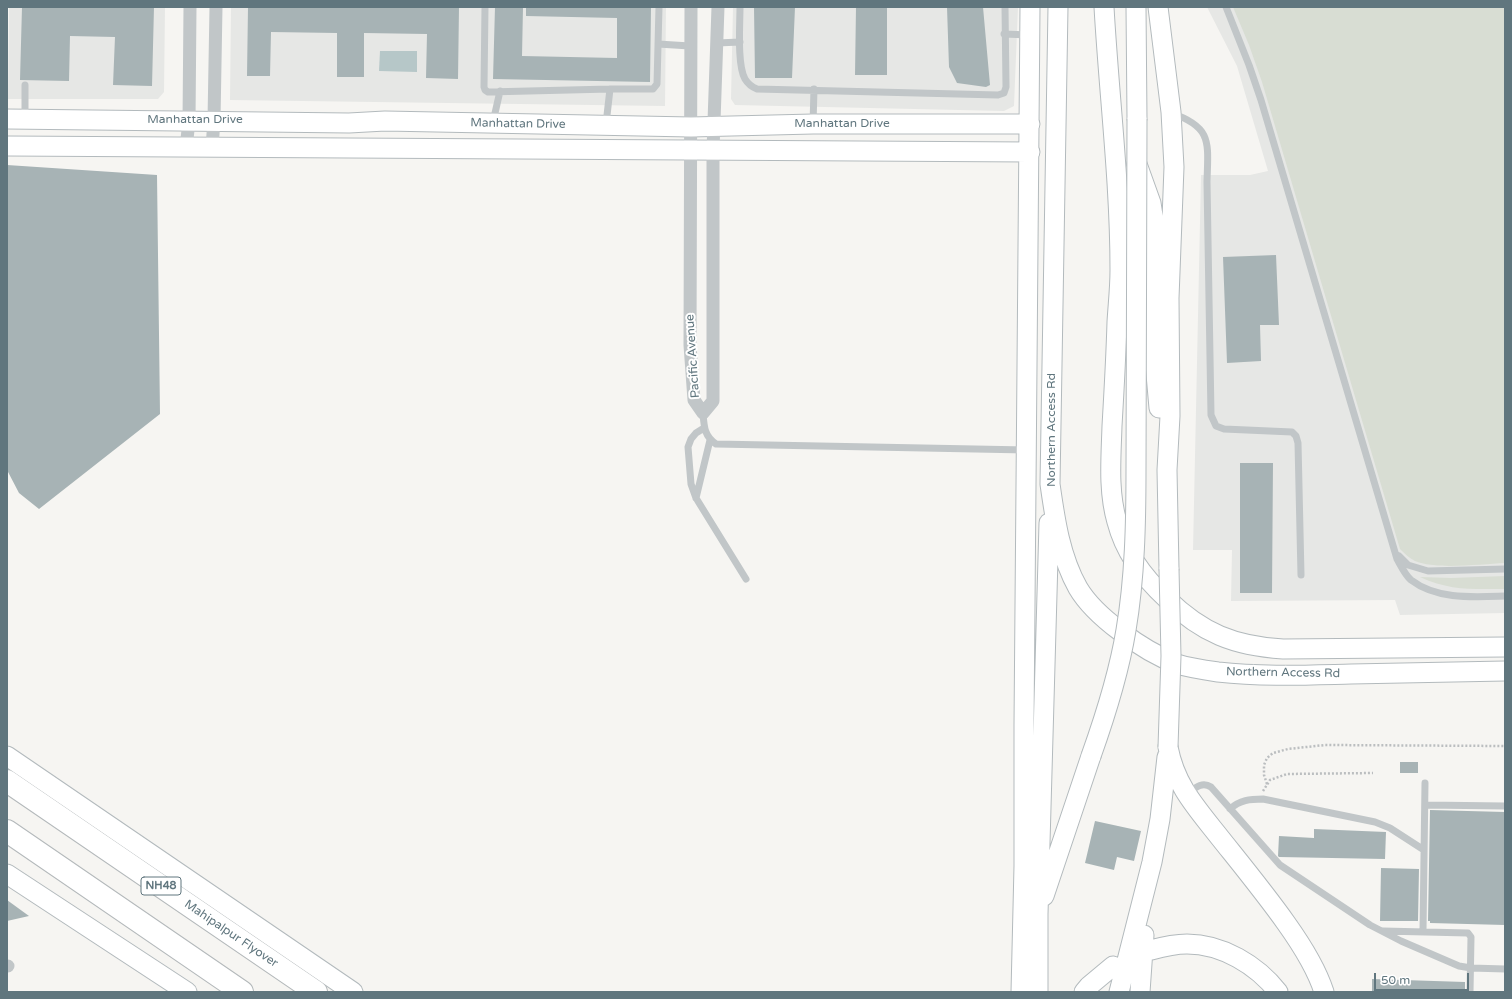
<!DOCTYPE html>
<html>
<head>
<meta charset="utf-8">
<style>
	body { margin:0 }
	#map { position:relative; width:1512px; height:999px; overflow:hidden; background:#f6f5f2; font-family:"Varela Round",sans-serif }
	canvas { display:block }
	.frame { position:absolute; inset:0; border:8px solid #60767e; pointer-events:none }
	.scale { position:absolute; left:1374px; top:973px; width:95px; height:18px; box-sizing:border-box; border:2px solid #60767e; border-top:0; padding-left:5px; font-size:12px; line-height:14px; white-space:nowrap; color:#60767e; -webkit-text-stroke:3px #fff; paint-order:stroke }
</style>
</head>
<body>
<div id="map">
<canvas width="1512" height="999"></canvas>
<div class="frame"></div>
<div class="scale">50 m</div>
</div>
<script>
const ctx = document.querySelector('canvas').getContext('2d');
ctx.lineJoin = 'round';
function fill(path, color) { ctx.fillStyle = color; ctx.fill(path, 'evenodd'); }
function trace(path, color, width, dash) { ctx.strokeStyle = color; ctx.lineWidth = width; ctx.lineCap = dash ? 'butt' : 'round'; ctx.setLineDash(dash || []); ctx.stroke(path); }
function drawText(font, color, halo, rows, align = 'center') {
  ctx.font = font + ' "Varela Round",sans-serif'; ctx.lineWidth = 4; ctx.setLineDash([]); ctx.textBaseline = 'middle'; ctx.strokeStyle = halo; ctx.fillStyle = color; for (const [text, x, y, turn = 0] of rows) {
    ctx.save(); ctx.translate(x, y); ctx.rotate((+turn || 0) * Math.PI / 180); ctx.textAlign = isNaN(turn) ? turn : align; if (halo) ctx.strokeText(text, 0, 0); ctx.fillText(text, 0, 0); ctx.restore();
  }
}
const built = new Path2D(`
	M9,7h156l-1,85 -6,7h-150z
	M231,7h435l-1,99 -435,-6z
	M733,7h285l-4,99 -10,5 -269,-6 -4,-6z
	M1207,7h298v606l-105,2 -5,-15 -164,1 1,-51h-39l8,-375h49l18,-4 -31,-105z`);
const green = new Path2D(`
	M1233,7h272v556c-24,1 -69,7 -90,-2 -6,-3 -10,-7 -15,-12l-138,-467 -13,-37z
	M1505,576v13c-32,0 -55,2 -85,-12l31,1z`);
const water = new Path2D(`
	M380,51h37v21l-38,-1z`);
const building = new Path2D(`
	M22,7h132l-2,79 -39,-1 2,-48 -45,-1 -1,45 -49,-1z
	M248,7h211l-1,72 -32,-1 1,-44 -63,-1v44h-27v-44l-66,-1 -1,44h-23z
	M495,7h28l-1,49 95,2v-40l-91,-2v-9h125l-1,75 -157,-3z
	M754,7h41l-3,71h-37z
	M856,7h31v68h-32z
	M947,7h36l7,78 -4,2 -29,-4 -8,-16z
	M7,165l150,10 3,239 -121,95 -20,-16 -12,-23z
	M1276,255l3,70h-19l1,36 -34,2 -4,-106z
	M1240,463h33l-1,130h-32z
	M1400,762h18v11h-18z
	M1430,810l75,2v113l-75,-2v-2h-2z
	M1095,821l46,10 -7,30 -17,-4 -3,13 -29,-7z
	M1314,829l72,3 -1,27 -106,-2 -1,-1 1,-20 35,2z
	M1381,868l38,1 -1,52h-38z
	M7,900l22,16 -22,5z
	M1372,979l93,3v10h-93z`);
const path = new Path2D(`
	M1267,784l-3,-9v-10l3,-7 6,-5 15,-4 37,-4 180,1
	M1263,791l7,-11 17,-6 86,-1`);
const lane = new Path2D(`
	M485,7l-1,80 1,3 3,2 122,-3h43l4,-5 2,-77
	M740,7c0,17 -3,58 5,72 3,5 7,8 12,10l241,6 6,-2 2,-6 -1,-80
	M1226,7l23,58 12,35 136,459c4,7 8,16 14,21 26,20 63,17 94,16
	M1004,34l25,1
	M717,43l23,-1
	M658,44l32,2
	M1171,113c42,14 37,30 36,69l4,233 5,11 8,3 68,3 4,4 2,7 3,132
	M25,119v-34
	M493,122l7,-31
	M606,124l4,-35
	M813,124l1,-35
	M703,413c1,13 1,23 13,31l311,6
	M704,428l-8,5 -5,6 -3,8 3,37 5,14 50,81
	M696,498l14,-58
	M1399,556l9,9 20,6 77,-2
	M1187,794c8,-6 15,-13 24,-7l69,78 90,60 31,16 58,25 12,2 34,1
	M1425,805l80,1
	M1230,809c10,-9 20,-10 33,-10l112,23 15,6 34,22
	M1383,931l85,2 3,4 -1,55
	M1423,931l2,-148`);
const street = new Path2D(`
	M691,7l-1,338 4,55 9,13 10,-12v-251l5,-143
	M186,148l3,-27 1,-114
	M212,148l2,-28 2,-113
	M7,966h1`);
const secondary = new Path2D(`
	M1058,7l-8,477c5,35 10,72 28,104 10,17 26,31 42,43 17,13 36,25 57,33 13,4 27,6 41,8 44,5 89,3 133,2 51,-1 103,-2 154,-3
	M1104,7c5,88 16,175 16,263 0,18 -2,35 -3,52 -1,35 -3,70 -5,104 -1,33 -4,65 5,96 8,31 27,56 50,77 35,34 67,47 116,50l222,-2
	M1136,7l1,112
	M1158,7l13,105 3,55 -5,131 1,118 -3,54 2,99
	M7,119l342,4 36,-2 306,6 122,-3h217
	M7,146l1023,6
	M1137,164l14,39 3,19 -1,95 2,46 4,45
	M1168,747c7,37 26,58 49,87 23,29 47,58 69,89 15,21 30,44 38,69
	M7,756l346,236
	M7,874l180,118
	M1044,896l47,-140
	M1151,950c11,-3 24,-6 36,-6 35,0 70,21 91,48
	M1021,992l3,-126v-142l6,-717
	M1038,992v-78l11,-391
	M1084,992l5,-6 24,-20
	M1119,992l33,-130 8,-43 7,-62
	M1140,992l4,-57`);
const highway = new Path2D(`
	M7,781l309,211
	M7,831l235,161`);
const secondaryBridge = new Path2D(`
	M1168,747l3,-91 -2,-87
	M1091,756c15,-42 28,-83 35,-126 9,-53 10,-108 10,-162l1,-349`);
const shields = [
	[161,886,40]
];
const shieldNames = [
	["NH48",161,886]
];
const streetNames = [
	["Manhattan Drive",195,120],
	["Manhattan Drive",518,124,1],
	["Manhattan Drive",842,124],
	["Pacific Avenue",693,356,-94],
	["Northern Access Rd",1052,430,-90],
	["Northern Access Rd",1283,673,1],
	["Mahipalpur Flyover",231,934,34]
];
fill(built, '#e6e7e5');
fill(green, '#d8ddd3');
fill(water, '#b6c7c8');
fill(building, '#a7b3b5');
trace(secondary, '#b3babd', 21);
trace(highway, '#b4b9bb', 24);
trace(path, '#bbbec0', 2.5, [2, 2]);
trace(lane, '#c1c6c8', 7);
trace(street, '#c1c6c8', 13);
trace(secondary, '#fff', 19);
trace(highway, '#fff', 22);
trace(secondaryBridge, '#b3babd', 21, []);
trace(secondaryBridge, '#fff', 19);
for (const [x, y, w] of shields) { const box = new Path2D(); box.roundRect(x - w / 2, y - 9, w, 18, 3); ctx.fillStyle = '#fff'; ctx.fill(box); trace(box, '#60767e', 1); }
drawText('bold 11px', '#60767e', null, shieldNames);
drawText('12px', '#60767e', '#fff', streetNames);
</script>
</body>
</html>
